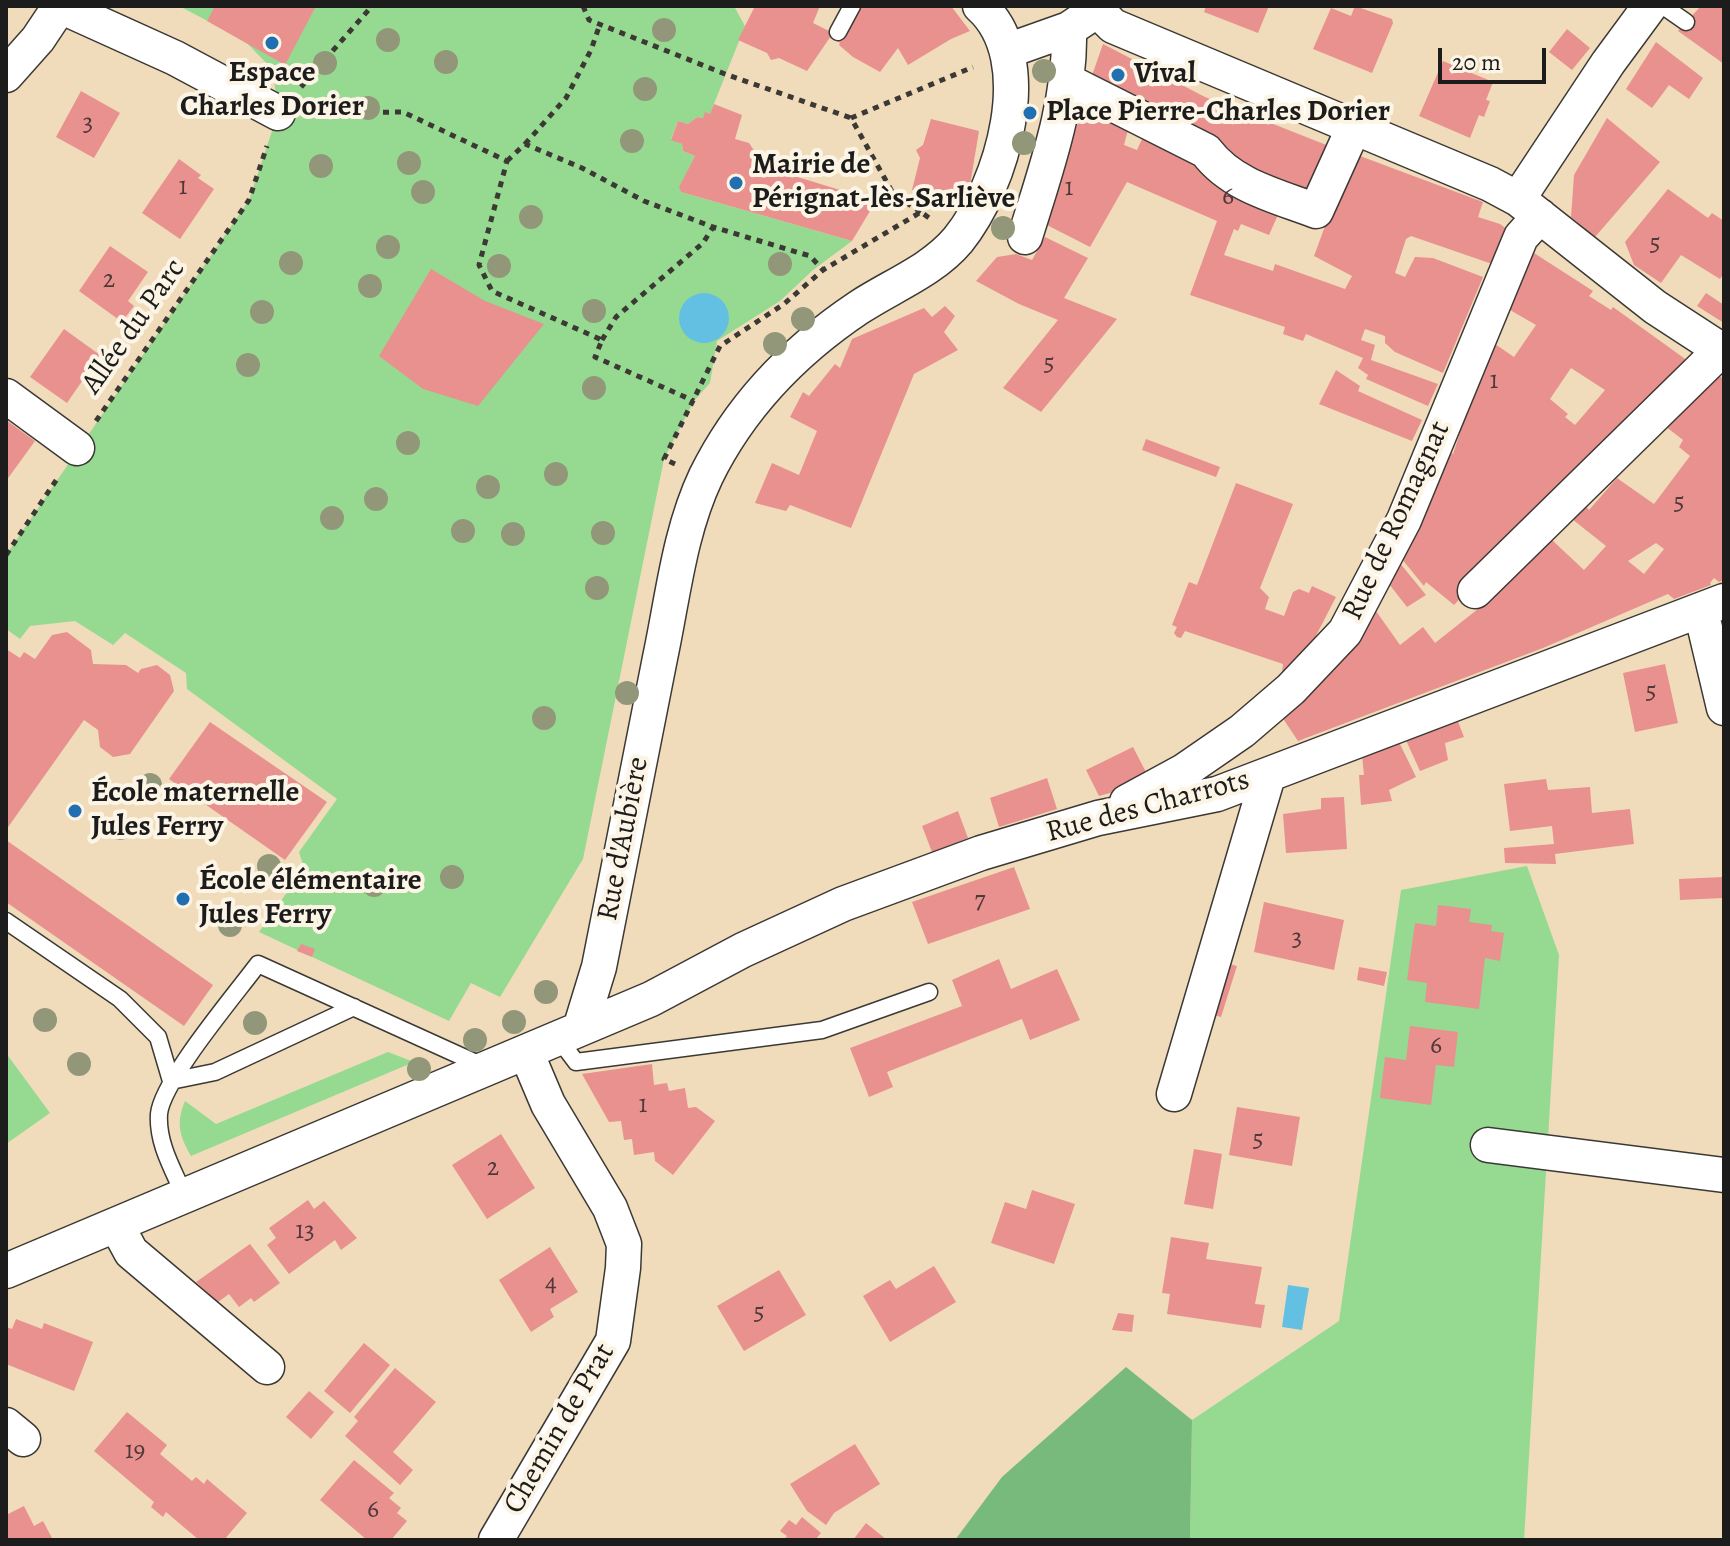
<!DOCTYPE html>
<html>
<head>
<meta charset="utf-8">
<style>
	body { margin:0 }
	#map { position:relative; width:1730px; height:1546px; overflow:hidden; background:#f0dcbb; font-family:Alegreya,serif }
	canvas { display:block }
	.frame { position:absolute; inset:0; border:8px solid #1c1c1c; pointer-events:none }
	.scale { position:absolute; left:1438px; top:48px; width:108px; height:36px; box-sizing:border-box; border:4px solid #1c1c1c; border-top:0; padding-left:10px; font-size:24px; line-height:28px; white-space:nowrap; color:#1c1c1c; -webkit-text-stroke:6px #fcf5e5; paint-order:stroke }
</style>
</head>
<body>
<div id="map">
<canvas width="1730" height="1546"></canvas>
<div class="frame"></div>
<div class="scale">20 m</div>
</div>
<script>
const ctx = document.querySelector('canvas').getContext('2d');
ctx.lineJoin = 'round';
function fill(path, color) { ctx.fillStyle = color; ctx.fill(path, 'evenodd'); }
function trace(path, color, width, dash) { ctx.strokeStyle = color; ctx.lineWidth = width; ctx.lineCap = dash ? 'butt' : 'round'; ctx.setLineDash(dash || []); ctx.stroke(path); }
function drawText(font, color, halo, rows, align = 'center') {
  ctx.font = font + ' Alegreya,serif'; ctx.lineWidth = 8; ctx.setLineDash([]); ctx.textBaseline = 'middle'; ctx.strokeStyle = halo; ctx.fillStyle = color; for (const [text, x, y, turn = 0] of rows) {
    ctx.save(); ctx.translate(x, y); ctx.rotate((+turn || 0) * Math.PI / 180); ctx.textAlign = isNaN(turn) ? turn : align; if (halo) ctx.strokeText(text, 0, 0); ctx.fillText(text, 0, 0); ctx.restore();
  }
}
const green = new Path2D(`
	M179,6h555l11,20 -35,88 -7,4 -6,-1 -9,7 -10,-3 -7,18 11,5 1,7 12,5 -15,31 1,5 171,49 -39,29 -33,31 -63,40 -7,42 -16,18 -30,58 -81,400 -83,138 -29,-14 -22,38 -190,-89 45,-64 -5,-16 38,-53 -150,-110 -1,-16 -61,-40 -12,12 -38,-24 -45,5 -10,13 -14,-10v-74l243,-355 29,-87 -5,-43 -29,-30z
	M1527,866l32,89 -35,585h-334l2,-120 147,-99 62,-431z
	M388,1052l26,10 -223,94c-12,-21 -15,-33 -6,-55l31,23z
	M6,1053l44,60 -44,31z`);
const forest = new Path2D(`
	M1126,1367l66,53 -2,120h-235l47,-63z`);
const water = new Path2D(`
	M679 318a25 25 0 1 1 50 0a25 25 0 1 1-50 0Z
	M1288,1285l21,3 -7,42 -20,-3z`);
const building = new Path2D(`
	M215,6h101l-31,59 -78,-44z
	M755,6h65l-7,17 20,10 -26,38 -28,-13 -8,2 -4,-7 -29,-13z
	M861,6h90l19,25 -19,8 -43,26 -10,-17 -18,24 -27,-15 -14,-12 1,-2 -3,-2z
	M1206,6h63l-11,27 -54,-21z
	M1355,6l37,13 1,4 -21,50 -59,-24 18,-41 20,8z
	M1697,6h27v58l-46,-33 21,-23z
	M1567,29l23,19 -18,22 -23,-18z
	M1656,42l47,36 -14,21 -20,-14 -17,23 -26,-19z
	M1103,44l102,53 129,51 -25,50 -220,-114z
	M1443,61l50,21 -7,18 4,1 -6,16 -5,-2 -9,23 -51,-22z
	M81,91l39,22 -26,45 -38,-21z
	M1085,102l43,28 -4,15 13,5 10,-22 135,78 -13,29 -28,-11 -3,7 -4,-2 -10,26 49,16 2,-7 70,25 7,-13 -38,-20 38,-103 131,49 -5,15 22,7 8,6 -13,35 -84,-29 -5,3 -11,34 10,4 10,-20 18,1 50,19 -40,96 -48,-21 -10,-9v-7l-20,-7 -4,11 14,5 -4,15 67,24 -10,22 -62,-27 2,-4 -10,-7 5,-10 -57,-24 -3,7 -20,-7 2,-7 -95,-32 27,-74 -90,-39 -37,65 -47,-24z
	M714,104l28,11 -7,24 14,4 6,9 -3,14 31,8 6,-3 2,4 85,26 -24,40 -171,-49 -2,-5 16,-31 -12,-5 -1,-7 -11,-4 7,-19 10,3 9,-7 6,1 2,-6 5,2z
	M1607,118l53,44 -65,75 -24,-20 3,-42z
	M931,119l48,12 -11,66 -3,2 -53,-9 8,-32 -4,-8 7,-5z
	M179,159l22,16 -3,3 16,11 -34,50 -38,-26z
	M1668,189l40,29 4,-5 12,8v52l-4,6 -39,-24 -20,28 -27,-18 -9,-23z
	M1045,237l43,21 -24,40 53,21 -76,93 -38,-24 55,-68 -39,-16 -43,-23 21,-24 19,-3 16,6z
	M110,246l38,26 -20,29 6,5 -12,16 -43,-31z
	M1534,253l59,38 -4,5 22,14 2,-3 75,54 -234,244 -28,-23 -2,4 -23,-28 42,-90 8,-15 2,1 13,-40 29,-70 19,13 22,-32 -26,-15zM1571,368l34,22 -30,35 -10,-8 3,-3 -18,-15z
	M431,269l54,32 59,23 -66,82 -55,-17 -44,-33z
	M1706,293l18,12v18l-27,-17z
	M945,306l10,10 -11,16 14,18 -44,24 -63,154 -61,-23 -4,6 -31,-8 17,-40 27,12 18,-44 -27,-14 13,-25 6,4 26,-32 5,4 12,-29 72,-31 8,9z
	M64,329l36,26 -33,48 -37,-26z
	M1336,370l24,16 -2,5 64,29 -10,21 -93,-37z
	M1716,374l8,5v201l-5,2 -5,-4 -4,5 1,2 -37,14 -6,-5 -125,54 -245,93 -16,-24 76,-74 18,-32 24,34 23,-18 12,16 53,-42 64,-61 32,30 22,-24 -34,-27 13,-14 4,5 28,-32 37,26 36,-48 -11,-9 4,-7 -18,-14zM1656,543l8,6 -20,25 -16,-13z
	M6,420l29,21 -29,40z
	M1146,439l74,28 -4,10 -74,-27z
	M1236,483l57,21 -33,84 9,9 -4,12 19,7 9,-24 6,-3 10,4 3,-7 24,11 -29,56 -22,21 -3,-2 1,-8 -98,-33 -4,7 -4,-1 -3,-4 3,-6 -5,-2 17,-43 8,3z
	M1399,562l27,33 -19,12 -18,-23z
	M67,632l24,18 2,14 33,1 12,8 3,-4 16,-4 13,10 4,16 -44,63 -17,3 -13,-10 -2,-17 -14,-10 -78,110v-181l14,9 4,-6 11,7 17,-24z
	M1665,664l13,59 -43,9 -12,-59z
	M1457,719l7,18 -19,6 3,17 -28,11 -15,-33z
	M210,722l117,80 -42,58 -116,-81z
	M1399,742l17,35 -27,13 3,11 -31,4 -2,-30h5l-2,-20z
	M1133,747l15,29 -20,12 -29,8 -13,-26z
	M1047,778l10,31 -58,18 -9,-29z
	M1546,779l2,11 42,-3 2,26 38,-4 4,35 -79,10 1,10 -51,-1 -1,-15 50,-4 -2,-18 -42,5 -6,-47z
	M1344,797l3,52 -61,4 -3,-39 38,-5v-11z
	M958,811l10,27 -36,14 -10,-26z
	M6,840l207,145 -29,41 -178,-124z
	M1014,867l16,42 -102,35 -16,-42z
	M1723,877v21l-43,2 -1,-21z
	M1264,902l80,18 -10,50 -80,-18z
	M1438,905l33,4 -2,13 23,3 -1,6 13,2 -4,28 -15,-3 -6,51 -54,-7 2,-19 -20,-3 8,-57 21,3z
	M301,944l14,5 -3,8 -15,-6z
	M999,959l12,30 46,-20 23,51 -50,20 -8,-21 -135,53 6,15 -24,10 -19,-49 112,-42 -10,-26z
	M1218,961l19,5 -16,51 -19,-5z
	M1359,967l28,5 -3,14 -27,-6z
	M1410,1026l48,6 -4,35 -18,-2 -5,40 -51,-7 5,-41 21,3z
	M652,1064l2,21 13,-2 2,8 16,-3 3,20 8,-1 19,14 -42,54 -18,-14 -1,-9 -20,3 -2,-16 -8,1 -3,-19 -12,1 -27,-48z
	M1237,1107l63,10 -8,49 -63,-11z
	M501,1134l34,54 -48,31 -35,-54z
	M1194,1149l28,5 -9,55 -29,-5z
	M1032,1190l43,14 -21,60 -63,-21 14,-41 21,7z
	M308,1200l6,9 10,-8 33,37 -16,12 -6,-10 -46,34 -22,-29 9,-7 -7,-10z
	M1171,1237l38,6 -3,16 56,8 -7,37 10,1 -4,23 -94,-14 3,-20 -8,-1z
	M250,1244l30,39 -26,19 -3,-4 -12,9 -10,-13 -11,8 -22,-20z
	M550,1247l28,45 -28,17 4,8 -23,15 -32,-52z
	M934,1266l22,36 -66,40 -27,-46 27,-16 6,9z
	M779,1270l27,45 -62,36 -27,-45z
	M1118,1313l16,2 -2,17 -20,-2z
	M16,1319l26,10 2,-6 49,19 -19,49 -68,-27v-37l6,2z
	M364,1343l26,22 -40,48 -26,-22z
	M395,1368l41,34 -43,50 20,18 -13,15 -55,-49 13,-15 -4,-4z
	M309,1391l25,21 -23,27 -25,-22z
	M127,1412l40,33 -7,9 32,27 4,-4 8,7 3,-5 40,34 -23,27h-25l-33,-28 -3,5 -12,-10 3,-5 -60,-51z
	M855,1444l25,40 -46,29 -8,12 -19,-14 -17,-27z
	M354,1460l40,33 -5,5 12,10 -4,5 10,8 -16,19h-24l-47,-40z
	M24,1506l10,20 9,-5 10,19h-47v-25z
	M802,1517l19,16 -6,7h-31l3,-4 -7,-5 9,-11 7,5z
	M866,1523l21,17h-34z`);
const path = new Path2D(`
	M583,6l6,14 136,54 126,44
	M301,87l71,-81
	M311,113l92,-1 104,49 -28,104 13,26 110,49 -7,17 99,44
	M525,144l41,-46 25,-48 9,-26
	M507,161l18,-17 57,24 62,33 69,26 97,29 13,14
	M921,212l-27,-17 -43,-77 122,-51
	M602,340l14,-23 87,-74 10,-16
	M96,421l153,-221 18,-54
	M675,464l-11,-5 56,-113 64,-42 39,-34 98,-58 11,8
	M6,555l53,-79`);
const service = new Path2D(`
	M1663,6l23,16
	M838,32l14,-26
	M6,921l114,78 38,38 13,44 44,-9 139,-65
	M558,1038l18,24 246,-32 107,-38
	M185,1197c-11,-26 -28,-53 -26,-83 3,-33 76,-119 99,-150l227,103`);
const minor = new Path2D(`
	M60,6l115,52 103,55
	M1093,6l20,20 377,158 28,15 137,108 69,45
	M1007,51l62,-22 18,-12
	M6,75l32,-36 22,-33
	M1067,81l139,70c26,35 71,45 110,60l38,-84
	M1518,199l90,-136 42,-57
	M1025,237c21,-68 46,-136 44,-208
	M6,396l71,52
	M1475,591l249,-244
	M1701,611l23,97
	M1127,802l57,-31 58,-40 49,-42 54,-57 59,-112 117,-283 19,-21
	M580,1029l19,-62c20,-103 41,-206 61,-309 13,-61 19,-125 46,-182 34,-69 88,-125 152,-168 33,-22 74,-37 100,-68 44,-54 82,-181 22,-234
	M1174,1094l94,-318
	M1488,1145l236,30
	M117,1226l14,26 136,115
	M6,1271l645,-272 92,-49 100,-46 138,-51 117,-35 119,-24 507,-193
	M6,1425l17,14
	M496,1540l117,-199 10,-73 1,-24 -14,-36 -62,-104 -22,-52`);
const trees = [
	[664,30],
	[388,40],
	[446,62],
	[325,63],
	[1044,71],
	[645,89],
	[368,108],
	[632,141],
	[1024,143],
	[409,163],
	[321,166],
	[423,192],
	[531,217],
	[1003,228],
	[388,247],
	[291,263],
	[780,264],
	[499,266],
	[370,286],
	[594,311],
	[262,312],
	[803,319],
	[775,344],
	[248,365],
	[594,388],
	[408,443],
	[556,474],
	[488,487],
	[376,499],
	[332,518],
	[463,531],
	[603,533],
	[513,534],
	[597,588],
	[627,693],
	[544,718],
	[150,785],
	[120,828],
	[269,866],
	[452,877],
	[374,885],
	[230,925],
	[546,992],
	[45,1020],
	[514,1022],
	[255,1023],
	[475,1040],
	[79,1064],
	[419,1069]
];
const markers = [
	[272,43,8,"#1f6fb2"],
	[1118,75,8,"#1f6fb2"],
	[1030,113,8,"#1f6fb2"],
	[736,183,8,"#1f6fb2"],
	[75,811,8,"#1f6fb2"],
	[183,899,8,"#1f6fb2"]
];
const numberNames = [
	["3",88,124],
	["1",183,188],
	["1",1069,189],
	["6",1228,198],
	["5",1655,244],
	["2",109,281],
	["5",1049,364],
	["1",1494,382],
	["5",1679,503],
	["5",1651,692],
	["7",980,902],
	["3",1297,939],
	["6",1436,1047],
	["1",643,1106],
	["5",1258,1140],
	["2",493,1169],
	["13",305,1232],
	["4",551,1285],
	["5",759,1313],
	["19",135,1452],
	["6",373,1511]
];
const poiNames = [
	["Espace",272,74,"center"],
	["Charles Dorier",272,108,"center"],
	["Vival",1134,75],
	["Place Pierre-Charles Dorier",1046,113],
	["Mairie de",752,166],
	["Pérignat-lès-Sarliève",752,200],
	["École maternelle",91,794],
	["Jules Ferry",91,828],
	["École élémentaire",199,882],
	["Jules Ferry",199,916]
];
const streetNames = [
	["Allée du Parc",134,327,-55],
	["Rue de Romagnat",1397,521,-65],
	["Rue des Charrots",1148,807,-15],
	["Rue d'Aubière",624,839,-79],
	["Chemin de Prat",560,1429,-60]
];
fill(green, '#96da92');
fill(forest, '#78ba7c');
fill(water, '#64c0e2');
fill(building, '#e8918f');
trace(service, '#3c3934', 19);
trace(minor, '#3c3934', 37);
trace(path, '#3c3934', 5, [6, 6]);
trace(service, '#fff', 16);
trace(minor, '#fff', 34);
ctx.fillStyle = '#93977a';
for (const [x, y] of trees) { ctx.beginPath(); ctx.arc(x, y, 12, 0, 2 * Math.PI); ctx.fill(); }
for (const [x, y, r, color] of markers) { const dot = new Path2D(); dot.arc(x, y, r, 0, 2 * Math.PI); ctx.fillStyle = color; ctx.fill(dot); trace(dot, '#fcf5e5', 3); }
drawText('26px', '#4f3939', null, numberNames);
drawText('bold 30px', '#1c1c1c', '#fcf5e5', poiNames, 'left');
drawText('30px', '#1c1c1c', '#fcf5e5', streetNames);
</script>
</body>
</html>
